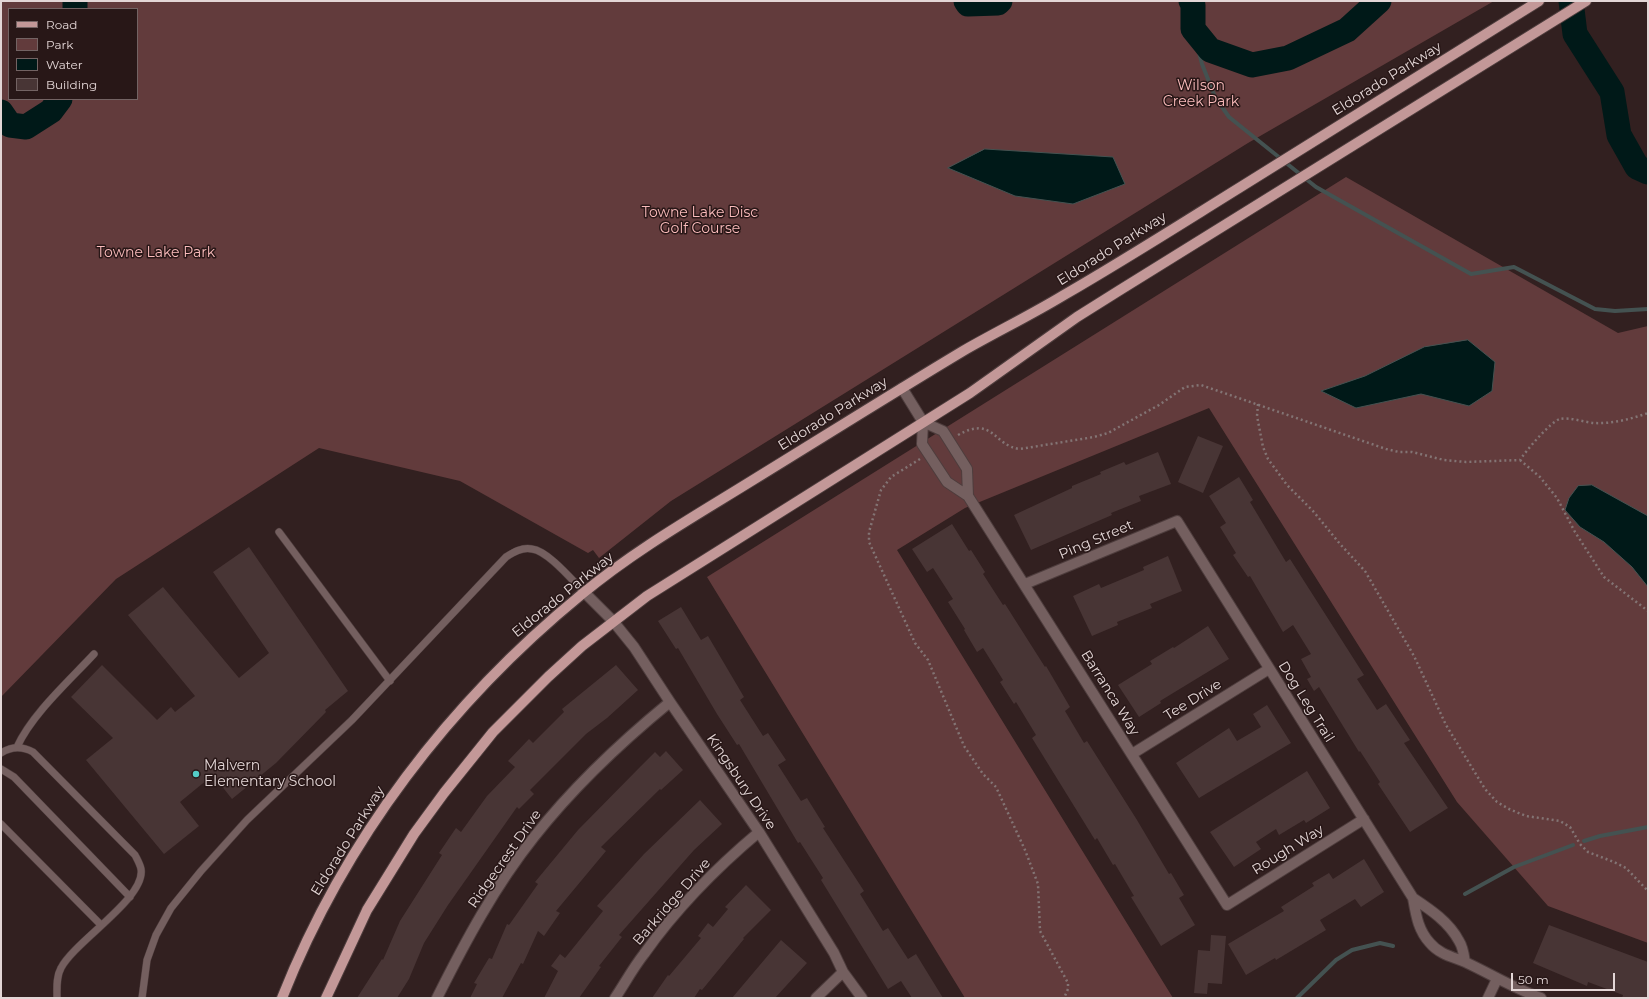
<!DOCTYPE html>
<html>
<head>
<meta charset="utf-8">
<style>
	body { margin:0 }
	#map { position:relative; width:1649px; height:999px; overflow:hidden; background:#322020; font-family:Montserrat,sans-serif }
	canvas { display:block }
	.frame { position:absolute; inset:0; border:2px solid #e3d6d6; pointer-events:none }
	.legend { position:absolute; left:8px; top:8px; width:130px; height:92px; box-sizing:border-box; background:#281717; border:1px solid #736363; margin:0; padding:5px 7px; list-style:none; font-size:12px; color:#e3d6d6 }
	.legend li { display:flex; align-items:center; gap:8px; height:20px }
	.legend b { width:20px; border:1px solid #736363 }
	.scale { position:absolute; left:1511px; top:973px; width:104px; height:18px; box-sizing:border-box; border:2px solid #e3d6d6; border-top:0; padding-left:5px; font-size:12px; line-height:14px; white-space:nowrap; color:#e3d6d6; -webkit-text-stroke:3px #281717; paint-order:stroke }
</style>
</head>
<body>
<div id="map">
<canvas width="1649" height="999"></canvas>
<div class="frame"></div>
<ul class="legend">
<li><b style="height:5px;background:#c39898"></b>Road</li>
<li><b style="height:11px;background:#623b3c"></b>Park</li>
<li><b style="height:11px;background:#001918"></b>Water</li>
<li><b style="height:11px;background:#483535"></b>Building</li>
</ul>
<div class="scale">50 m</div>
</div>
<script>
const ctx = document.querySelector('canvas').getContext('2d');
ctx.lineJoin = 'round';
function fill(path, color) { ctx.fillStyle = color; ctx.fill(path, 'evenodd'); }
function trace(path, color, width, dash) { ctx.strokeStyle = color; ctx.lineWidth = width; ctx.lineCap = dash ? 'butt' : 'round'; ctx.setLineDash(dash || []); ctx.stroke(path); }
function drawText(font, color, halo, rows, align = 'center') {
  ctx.font = font + ' Montserrat,sans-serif'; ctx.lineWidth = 3; ctx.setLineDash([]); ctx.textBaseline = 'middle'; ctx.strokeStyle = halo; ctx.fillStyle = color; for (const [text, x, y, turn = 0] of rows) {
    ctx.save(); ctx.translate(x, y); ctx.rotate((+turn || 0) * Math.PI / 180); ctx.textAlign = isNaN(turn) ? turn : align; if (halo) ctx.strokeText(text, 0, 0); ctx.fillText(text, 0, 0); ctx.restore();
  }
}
const green = new Path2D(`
	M1,1h1493l-246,142 -577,358 -72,57 -6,-8 -5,3 -128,-72 -141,-33 -203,131 -115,118zM9,9h128v90h-128z
	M1346,177l272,156 30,-7v617l-100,-37 -91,-104 -248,-394 -244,100 -68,42 276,448h-208l-258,-421z`);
const water = new Path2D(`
	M985,149l128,8 12,27 -52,20 -58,-8 -67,-28z
	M1468,340l27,22 -3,29 -23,15 -48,-12 -65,14 -35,-17 44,-15 59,-29z
	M1592,485l56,31v71l-16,-20 -28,-25 -24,-15 -15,-17 4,-12 9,-12z`);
const stream = new Path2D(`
	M1193,29l9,35 13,33 14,20 87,70 155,87 43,-7 81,42 20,2 33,-2
	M1584,841l16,-5 48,-9
	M1465,894l49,-27 59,-22
	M1297,998l39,-38 16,-10 28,-7 13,3`);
const river = new Path2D(`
	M75,1v8
	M966,1l2,3 30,-1 2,-2
	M1191,1l2,4v24l17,21 42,15 36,-7 59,-28 32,-29
	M1571,1l4,33 37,58 7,43 18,32 11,5
	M1,112l9,13 16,2 25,-16 9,-12`);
const building = new Path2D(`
	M1198,436l25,10 -20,47 -25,-11z
	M1158,452l13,32 -32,12 2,5 -30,12 1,2 -81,35 -17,-35 58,-27v-2l29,-12 -1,-2 24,-10 2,3z
	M1239,477l14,23 -3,2 36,60 4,-3 74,116 -7,4 20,31 9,-6 24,36 -6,3 44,65 -38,24 -32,-48 2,-2 -20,-31 -1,1 -40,-65 -5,4 -7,-12 4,-2 -10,-18 10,-5 -18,-29 -10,7 -33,-56 -2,1 -15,-22 3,-2 -16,-26 6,-4 -17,-27z
	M952,524l17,27 2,-1 14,22 -2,2 20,31 2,-1 40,63 1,-1 24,41 -5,4 19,32 3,-2 50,79 32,54 2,-1 13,22 -5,3 16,27 -34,21 -30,-49 3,-1 -19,-32 -2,1 -16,-27 -2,2 -63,-102 4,-3 -20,-33 -2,2 -14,-22 3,-2 -20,-32 -6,4 -13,-22 1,-1 -17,-27 5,-3 -20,-31 -6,4 -15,-23z
	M249,547l99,144 -23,19 1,2 -50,51 -44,36 -19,-24 -33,27 19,24 -35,28 -78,-94 27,-22 -42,-41 31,-32 55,55 14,-13 4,5 20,-16 -67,-81 35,-28 76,91 30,-25 -56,-81z
	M1168,556l14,35 -32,13 2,4 -35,14 1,3 -26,11 -19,-40 26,-12 2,4 43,-18 -1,-3z
	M681,607l20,33 7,-4 36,61 -4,3 23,36 5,-3 18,27 -8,5 23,36 6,-3 18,29 -2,1 41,63 -4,3 23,37 5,-3 20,31 8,-5 27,44h-31l-11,-17 -13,8 -67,-109 2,-2 -23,-36 -2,1 -59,-99 -2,1 -20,-31 -39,-66 -2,1 -18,-28z
	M1208,626l21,33 -69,42 1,2 -22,14 -21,-32 34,-21 -2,-3 23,-14 1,1z
	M616,665l22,25 -31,28 -21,16 -56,56 4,4 -15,15 -2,-2 -69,98 -24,38 -15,36 -12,19h-40l25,-39 1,1 17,-39 42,-66 -3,-2 17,-25 5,4 26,-36 28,-29 -7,-6 21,-22 4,4 31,-31 -2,-3z
	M1267,705l24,38 -92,55 -23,-35 53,-35 8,13 24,-14 -8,-13z
	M666,751l17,19 -22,20 -1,-1 -59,58 5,4 -50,60 4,2 -16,23 -6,-5 -15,33 -2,-1 -19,35h-32l7,-14 -3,-1 15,-25 3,1 15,-35 2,1 29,-41 -3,-2 43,-52 63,-64 14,-14 5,5z
	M1307,771l23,37 -24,15 -2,-3 -25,15 -3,-6 -20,13 5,7 -27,18 -24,-35z
	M700,800l22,24 -28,26 -75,85 3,2 -23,29 2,1 -22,31h-35l14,-27 -7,-5 9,-12 5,4 38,-47 -6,-5 47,-52z
	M1364,859l20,33 -23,15 -6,-8 -35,21 6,10 -50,30 -1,-2 -29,17 -18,-31 56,-33 -3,-4 33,-21 -2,-3 17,-10 4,6z
	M746,885l25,25 -28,28 1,1 -42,51 -2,-1 -6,9h-42l16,-23 1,1 32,-38 -3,-2 10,-13 5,4 15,-18 -3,-2z
	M1549,925l99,37v36h-26l1,-3 -35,-13 -1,4 -54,-23z
	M1211,935l15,1 -4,48 -14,-1 -1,11 -13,-1 4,-43 12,1z
	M781,940l26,23 -32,35h-43z`);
const path = new Path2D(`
	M1258,404l-1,12 6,31 5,12 19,26 26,26 27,33 25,27 49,85 32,69 39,64 12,13 12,7 17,7 34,5 10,6 10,17 8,8 26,10 12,6 22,23
	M958,435c36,-20 35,11 62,14l74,-12 14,-4 51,-28 26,-18 16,-2 185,64 13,3h13l32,8 22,2 54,-2c5,-8 31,-39 40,-41 10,-2 23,3 34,4 18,1 37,-4 54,-10
	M920,459l-29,18 -10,13 -12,42v10l46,101 13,17 36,86 19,28 13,13 29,63 13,34 2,47 28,52v6l-4,9
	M1520,460l20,17 17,21 18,34 29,45 44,34`);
const service = new Path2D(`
	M279,532l111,149
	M17,747c15,-33 52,-66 77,-93
	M1,753c11,-7 21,-7 32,-1l102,103c2,4 5,9 6,14 5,29 -66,72 -80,99 -5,9 -4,20 -4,30
	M1,769l13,8 116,120
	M1,824l100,101
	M142,998l5,-38 9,-25 15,-27 30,-37 46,-51 105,-100 154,-163c8,-5 16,-10 26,-8 16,2 40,31 52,43`);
const minor = new Path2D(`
	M902,388l21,34 20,9 24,38 1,27
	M923,422l-1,22 25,38 21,14 259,409 137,-86
	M1025,584l152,-63 236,377c18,12 36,24 46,43 4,6 5,14 6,21
	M584,592l29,29 21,26 36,55 89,130 75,121 9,19 19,26
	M1132,754l137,-85
	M1413,898c3,17 5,32 17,45 9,11 23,14 35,19 26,12 48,26 76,36
	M437,998c28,-56 58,-112 97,-161 40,-51 86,-94 136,-135
	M615,998c10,-15 18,-30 29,-44 32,-45 72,-86 115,-122
	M816,998l27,-26
	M1488,998l9,-19`);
const primary = new Path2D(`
	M282,998c63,-159 168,-296 300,-404 53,-44 113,-78 171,-114 70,-43 140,-87 210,-129 33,-19 68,-36 101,-56 59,-34 117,-71 175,-107 100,-63 200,-125 300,-187
	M326,998l41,-88 47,-76 30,-41 49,-61 55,-55 34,-31 65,-50 323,-203 107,-76 43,-27 466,-289`);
const markers = [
	[196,774,4,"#54cdc7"]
];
const streetNames = [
	["Eldorado Parkway",1387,79,-32],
	["Eldorado Parkway",1112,249,-32],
	["Eldorado Parkway",833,414,-32],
	["Ping Street",1096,540,-23],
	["Eldorado Parkway",563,595,-39],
	["Barranca Way",1110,693,58],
	["Tee Drive",1193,700,-32],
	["Dog Leg Trail",1306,702,58],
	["Kingsbury Drive",741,782,56],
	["Eldorado Parkway",348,841,-58],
	["Rough Way",1288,850,-32],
	["Ridgecrest Drive",505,859,-55],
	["Barkridge Drive",672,902,-49]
];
const parkNames = [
	["Wilson",1201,86],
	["Creek Park",1201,102],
	["Towne Lake Disc",700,213],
	["Golf Course",700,229],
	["Towne Lake Park",156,253]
];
const poiNames = [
	["Malvern",204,766],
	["Elementary School",204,782]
];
fill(green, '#623b3c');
fill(water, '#001918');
trace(water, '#445251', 1);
trace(stream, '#445251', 4);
trace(river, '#001918', 25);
fill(building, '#483535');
trace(service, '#4e3d3d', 8);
trace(minor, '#4e3d3d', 12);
trace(primary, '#4e3d3d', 12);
trace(path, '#837474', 2.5, [2, 3]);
trace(service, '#745f5f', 7);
trace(minor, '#745f5f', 10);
trace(primary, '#c39898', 10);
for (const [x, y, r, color] of markers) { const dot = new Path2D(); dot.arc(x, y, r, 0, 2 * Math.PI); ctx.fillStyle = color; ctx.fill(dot); trace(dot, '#281717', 1.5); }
drawText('14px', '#e3d6d6', '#281717', streetNames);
drawText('14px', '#fbbcbc', '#281717', parkNames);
drawText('14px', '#e3d6d6', '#281717', poiNames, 'left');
</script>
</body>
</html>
